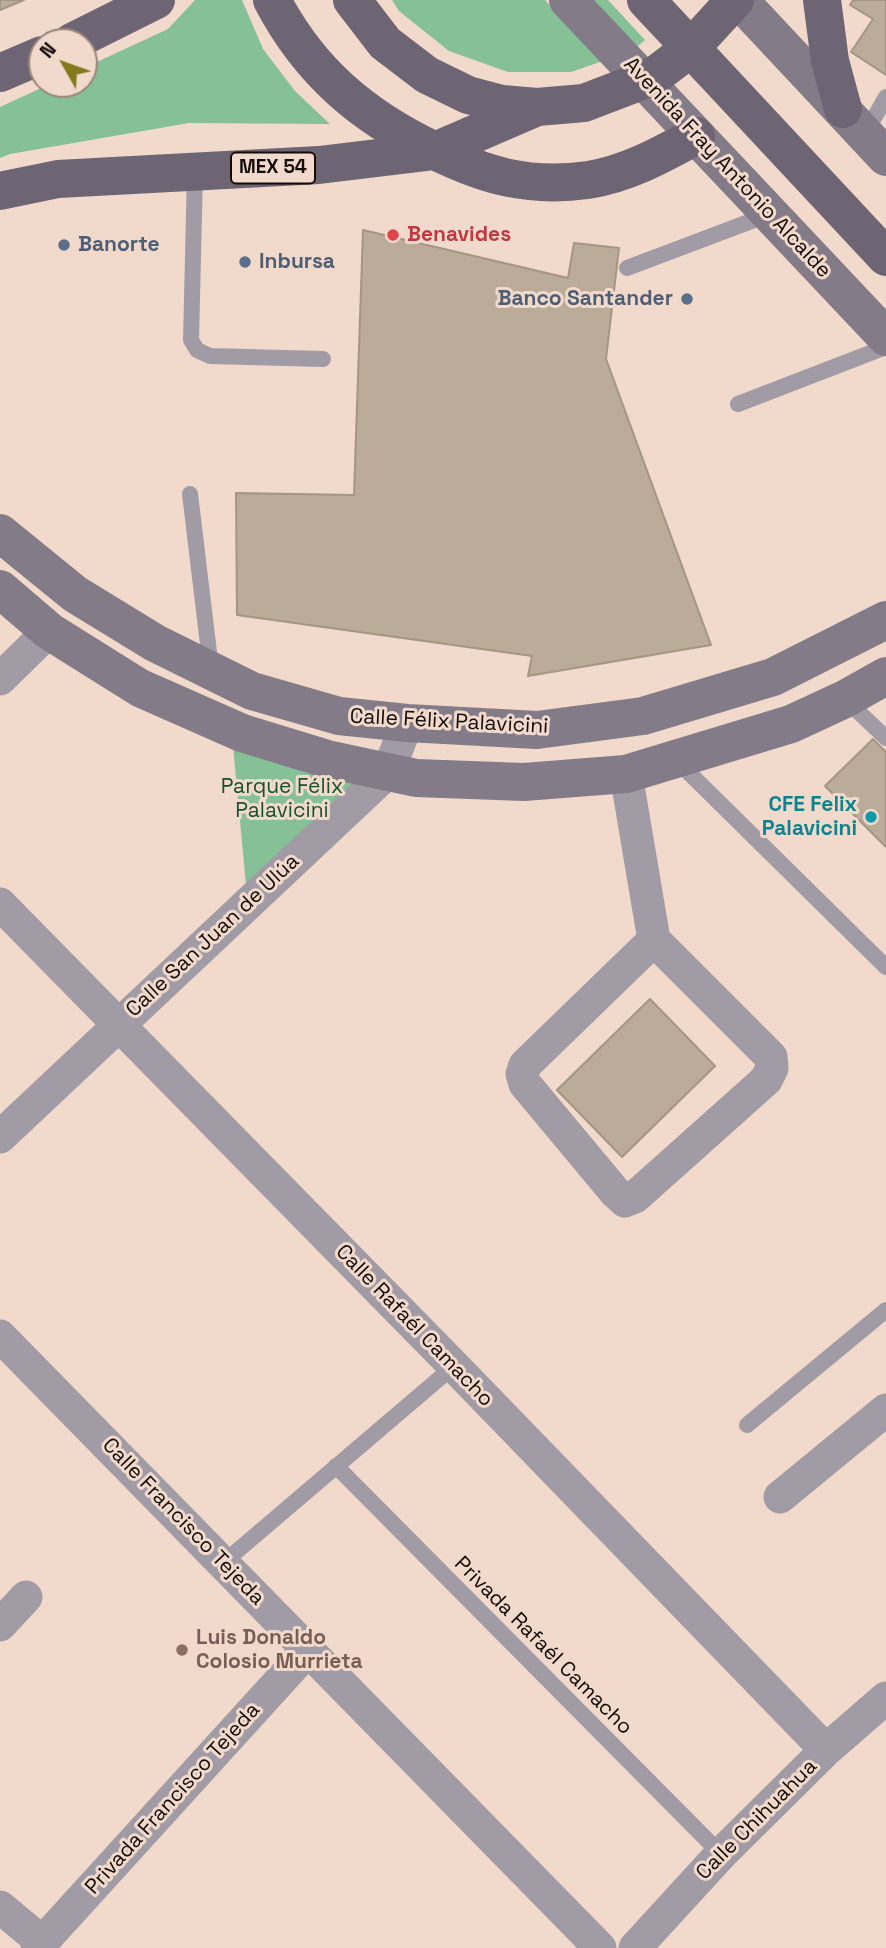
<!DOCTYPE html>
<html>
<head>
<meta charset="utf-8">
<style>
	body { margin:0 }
	#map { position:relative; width:886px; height:1948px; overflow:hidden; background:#f1d9cb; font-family:"Space Grotesk",sans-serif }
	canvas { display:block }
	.north { position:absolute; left:28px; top:28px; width:70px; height:70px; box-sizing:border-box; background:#f1d9cb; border:2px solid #98877d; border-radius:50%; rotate:310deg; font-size:19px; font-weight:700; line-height:28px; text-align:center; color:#130b07 }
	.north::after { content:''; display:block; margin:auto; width:24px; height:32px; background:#84791e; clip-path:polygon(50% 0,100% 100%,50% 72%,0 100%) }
</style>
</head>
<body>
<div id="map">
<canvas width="886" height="1948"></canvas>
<div class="north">N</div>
</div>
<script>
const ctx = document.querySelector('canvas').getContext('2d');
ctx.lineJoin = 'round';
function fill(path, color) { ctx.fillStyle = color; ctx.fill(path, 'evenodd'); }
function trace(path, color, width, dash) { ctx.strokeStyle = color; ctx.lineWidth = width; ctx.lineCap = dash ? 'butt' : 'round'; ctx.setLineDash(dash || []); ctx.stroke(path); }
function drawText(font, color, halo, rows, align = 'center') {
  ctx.font = font + ' "Space Grotesk",sans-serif'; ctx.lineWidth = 6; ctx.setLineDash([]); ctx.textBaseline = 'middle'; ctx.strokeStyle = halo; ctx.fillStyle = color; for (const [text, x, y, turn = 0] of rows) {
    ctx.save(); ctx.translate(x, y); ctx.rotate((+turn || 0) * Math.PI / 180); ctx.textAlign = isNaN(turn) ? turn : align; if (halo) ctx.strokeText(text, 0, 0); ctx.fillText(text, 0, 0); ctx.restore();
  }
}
const green = new Path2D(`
	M195,0h47l21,49 32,42 35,33 -141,-1 -179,31 -10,4v-51l50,-23h34v-16l84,-39z
	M392,0h153l58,61 -32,11h-63l-59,-21 -50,-40z
	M583,0h25l37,40 -14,12z
	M232,735l127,47 -112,114z`);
const building = new Path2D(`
	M0,0h24l-24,10z
	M853,0h33v75l-35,-23 22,-33 -23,-14z
	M363,230l205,48 6,-35 45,5 -13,111 105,286 -183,31 4,-20 -295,-41 -1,-122 118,2z
	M873,739l13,13v95l-61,-61z
	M650,999l65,67 -93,91 -65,-67z`);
const lane = new Path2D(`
	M865,134l21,-37
	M195,172l-4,168 6,10 13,6 113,3
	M627,268l143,-54
	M738,404l148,-57
	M190,494l21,175
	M845,699l41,39
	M676,760l210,207
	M747,1425l139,-115
	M336,1466l385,388
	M223,1563l231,-197`);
const street = new Path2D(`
	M0,679l49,-48
	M626,774l28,166 117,117 1,11 -6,12 -131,117 -10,4 -10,-9 -90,-108 -3,-10 3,-9 129,-125
	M0,904l454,462 372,384
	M0,1137l388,-365 19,-49
	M0,1336l600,612
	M780,1497l106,-87
	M0,1625l26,-28
	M0,1907l42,35
	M37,1948l271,-298
	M635,1948l86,-94 105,-104 60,-52`);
const secondary = new Path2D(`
	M568,0l318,337
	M739,0l147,157
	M0,533l75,61 80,49 97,48 87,25 68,7 130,7 106,-14 130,-39 113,-57
	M0,589l49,42 91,57 102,45 85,26 89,19 108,4 102,-8 165,-50 54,-25 41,-23`);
const primary = new Path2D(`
	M272,0c37,71 90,116 161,150 53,26 95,38 155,30 39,-6 73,-25 108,-44
	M352,0l33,43 42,32 41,20 34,9 35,3 47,-4 60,-23 14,-7 33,-25 44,-48
	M646,0l240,257
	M822,0l8,61 13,48
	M72,42l84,-42
	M0,73l42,-18
	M0,191l58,-12 261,-14 116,-14 102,-44`);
const markers = [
	[393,235,7,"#e0444e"],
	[64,245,7,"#5c6f8a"],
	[245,262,7,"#5c6f8a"],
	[687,299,7,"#5c6f8a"],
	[871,817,7,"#0f9aa8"],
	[182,1650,7,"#8d6e63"]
];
const shields = [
	[273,168,84]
];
const shieldNames = [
	["MEX 54",273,168]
];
const streetNames = [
	["Avenida Fray Antonio Alcalde",727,168,47],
	["Calle Félix Palavicini",449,722,3],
	["Calle San Juan de Ulúa",213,936,-43],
	["Calle Rafaél Camacho",414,1326,46],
	["Calle Francisco Tejeda",183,1522,46],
	["Privada Rafaél Camacho",543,1646,45],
	["Privada Francisco Tejeda",173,1799,-48],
	["Calle Chihuahua",757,1820,-45]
];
const healthNames = [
	["Benavides",407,235]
];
const serviceNames = [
	["Banorte",78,245],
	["Inbursa",259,262],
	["Banco Santander",673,299,"right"]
];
const parkNames = [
	["Parque Félix",282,787],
	["Palavicini",282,811]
];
const cultureNames = [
	["CFE Felix",857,805],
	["Palavicini",857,829]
];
const educationNames = [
	["Luis Donaldo",196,1638],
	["Colosio Murrieta",196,1662]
];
fill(green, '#86c096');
fill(building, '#baac98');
trace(building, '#a49682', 2);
trace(lane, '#a19ba5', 16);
trace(street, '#a19ba5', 33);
trace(secondary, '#837b88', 38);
trace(primary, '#6d6474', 38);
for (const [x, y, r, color] of markers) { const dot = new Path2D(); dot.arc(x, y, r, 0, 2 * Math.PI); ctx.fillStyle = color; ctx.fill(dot); trace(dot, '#f1d9cb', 2.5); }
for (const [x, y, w] of shields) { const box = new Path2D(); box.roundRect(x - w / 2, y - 15.5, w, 31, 5); ctx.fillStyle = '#f1d9cb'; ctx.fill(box); trace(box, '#130b07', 2); }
drawText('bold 19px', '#130b07', null, shieldNames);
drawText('21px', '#130b07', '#f1d9cb', streetNames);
drawText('bold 21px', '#be3a42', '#f1d9cb', healthNames, 'left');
drawText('bold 21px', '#4e5e75', '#f1d9cb', serviceNames, 'left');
drawText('21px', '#15512c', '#f1d9cb', parkNames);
drawText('bold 21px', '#0d838f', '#f1d9cb', cultureNames, 'right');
drawText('bold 21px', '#785e54', '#f1d9cb', educationNames, 'left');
</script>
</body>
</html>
